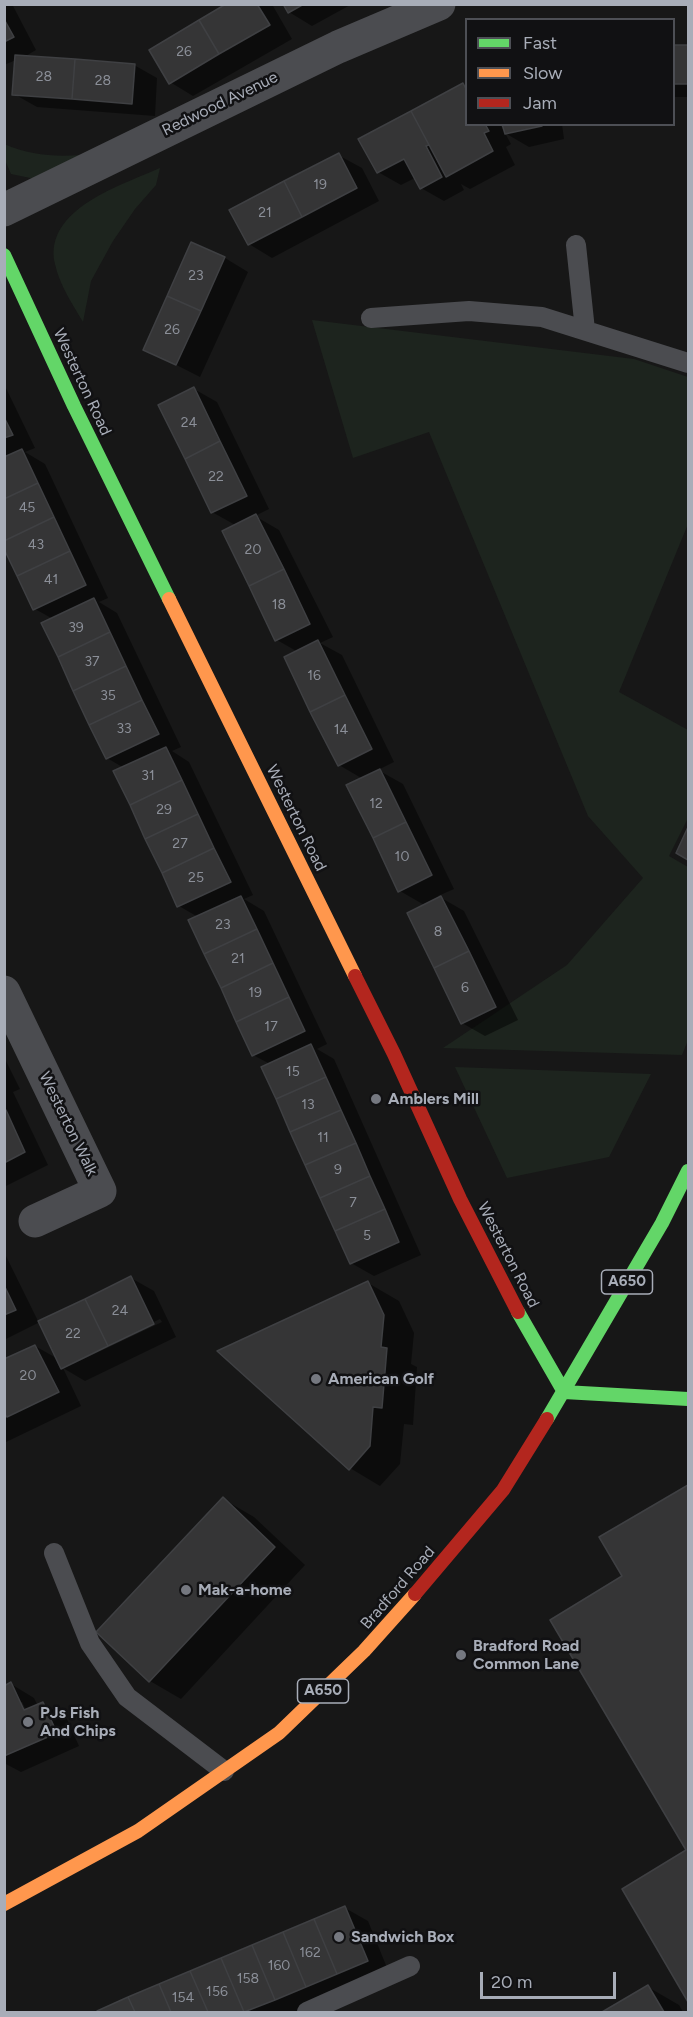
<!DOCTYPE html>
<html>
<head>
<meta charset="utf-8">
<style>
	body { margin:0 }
	#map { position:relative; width:693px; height:2017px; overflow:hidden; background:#171717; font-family:Figtree,sans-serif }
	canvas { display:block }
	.frame { position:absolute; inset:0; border:6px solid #a8adb8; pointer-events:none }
	.legend { position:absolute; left:465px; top:18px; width:210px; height:108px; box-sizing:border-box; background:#111113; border:2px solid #4d4f55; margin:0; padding:8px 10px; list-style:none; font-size:18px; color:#a8adb8 }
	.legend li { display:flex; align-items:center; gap:12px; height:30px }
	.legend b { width:30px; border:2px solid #4d4f55 }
	.scale { position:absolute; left:480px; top:1972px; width:136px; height:27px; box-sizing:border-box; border:3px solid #a8adb8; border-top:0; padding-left:8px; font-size:18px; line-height:21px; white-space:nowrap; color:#a8adb8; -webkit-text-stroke:4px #111113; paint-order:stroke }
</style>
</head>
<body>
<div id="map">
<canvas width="693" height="2017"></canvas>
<div class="frame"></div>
<ul class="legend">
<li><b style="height:8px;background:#63d668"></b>Fast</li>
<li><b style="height:8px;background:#ff974d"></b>Slow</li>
<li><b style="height:8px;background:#b3261e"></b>Jam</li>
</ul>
<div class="scale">20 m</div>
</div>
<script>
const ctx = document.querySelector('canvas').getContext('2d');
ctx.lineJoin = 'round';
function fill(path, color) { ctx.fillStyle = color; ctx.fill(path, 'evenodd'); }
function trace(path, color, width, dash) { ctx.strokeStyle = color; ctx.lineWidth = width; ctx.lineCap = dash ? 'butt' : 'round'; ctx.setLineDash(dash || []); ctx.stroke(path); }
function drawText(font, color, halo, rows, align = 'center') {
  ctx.font = font + ' Figtree,sans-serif'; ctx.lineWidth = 5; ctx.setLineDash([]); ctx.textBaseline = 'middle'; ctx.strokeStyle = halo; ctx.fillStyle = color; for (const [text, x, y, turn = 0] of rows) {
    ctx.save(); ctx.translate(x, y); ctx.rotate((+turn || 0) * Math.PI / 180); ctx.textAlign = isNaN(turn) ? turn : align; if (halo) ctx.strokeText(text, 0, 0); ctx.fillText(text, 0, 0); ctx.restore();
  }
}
const green = new Path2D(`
	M4,144c26,11 49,13 77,11l-36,26 -34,-7 -6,-14z
	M160,168l-4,17 -21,24 -22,32 -22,40 -8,41c-10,-17 -24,-38 -28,-58 -12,-55 67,-79 105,-96z
	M312,320l322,39 54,18v147l-69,168 69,38v88l-19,38 19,11v173l-6,15 -239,-7 124,-83 76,-87 -55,-62 -159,-384 -76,26z
	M455,1067l196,7 -42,83 -102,21z`);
const shadow = new Path2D(`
	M4,4h8l24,46 -12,7 110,8 23,13 -2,38 -118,-9 -23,-13 2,-34 -12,5z
	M230,4h40l3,2 19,33 -99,57 -23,-14z
	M285,4h67l-40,22 -23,-14z
	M688,46v51h-14v-50z
	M463,84l3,2v38h34l11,20 -5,3 9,18 -45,24 -9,-5 3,6 -20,11 -23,-13 -6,-10 -14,7 -23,-13 -18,-33z
	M504,124h58l2,15 -35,8 -24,-14z
	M338,155l24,13 17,33 -107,57 -23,-14z
	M192,244l33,14 23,14 -48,105 -55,-28z
	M4,384l31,64 -10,4 20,12 63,134 -9,4 18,11 64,134 -9,4 17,11 64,133 -9,4 20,12 63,133 -10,5 17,10 87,196 -47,21 -23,-13 -81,-199 -17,-9 -55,-138 -19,-11 -55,-138 -17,-10 -54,-139 -18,-10 -31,-64z
	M194,389l23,13 52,107 -14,7 24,14 54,107 -13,6 22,12 52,107 -16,8 25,14 51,105 -16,7 26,15 54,109 -33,16 -23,-13 -36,-117 -26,-15 -37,-112 -24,-14 -41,-113 -21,-12 -40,-114 -25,-14z
	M4,1057l16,32 -7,3 35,73 -44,22z
	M4,1252l35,71 92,-45 23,13 22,46 -91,44 -22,-13 18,38 -77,37v-82l31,-15 23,13 -18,-37 -36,18zM160,1319l2,3 -89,42v-3z
	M368,1283l31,18 15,32 -3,31 6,3 -4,58 -9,-1 -4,40 -20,22 -30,-18z
	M688,1486v513l-64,-110 64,-38 -136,-230 72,-44 -23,-39z
	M223,1499l31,18 51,48 -124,134 -31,-18z
	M11,1684l23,14 4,8 5,-2 23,13 13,29 -58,26 -17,-9v-76zM18,1702h4l7,14 -3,2z
	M345,1908l23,13 22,54 -90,37h-204z
	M648,1987l31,18 4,7h-78z`);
const building = new Path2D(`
	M226,4h31l13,21 -51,29 -20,-34z
	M283,4h21l-16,9z
	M4,19l10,18 -10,5z
	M199,20l20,34 -50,30 -20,-34z
	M674,45h14v39h-14z
	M15,55l60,4 -3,40 -60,-4z
	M75,59l60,5 -3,40 -60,-5z
	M463,83l3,6v35h19l4,7 -5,2 9,18 -47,26 -35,-66z
	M411,111l18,34 -3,1 16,31 -22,12 -16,-30 -27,14 -19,-34z
	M502,124h40v2l-37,8z
	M339,153l18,35 -55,29 -18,-36z
	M284,181l18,36 -54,28 -19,-35z
	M191,242l34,15 -24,54 -34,-15z
	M167,296l34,15 -25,54 -33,-15z
	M194,387l26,54 -35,18 -27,-54z
	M4,417l9,18 -9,3z
	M220,441l27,55 -36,17 -26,-54z
	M22,449l16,34 -34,16v-42z
	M38,483l16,34 -50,24v-42z
	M256,514l28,55 -35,17 -27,-55z
	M54,517l16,34 -53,25 -13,-27v-8z
	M70,551l16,34 -53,25 -16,-34z
	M284,569l26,55 -35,17 -26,-55z
	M94,598l16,34 -52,25 -17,-34z
	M110,632l16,34 -53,25 -15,-34z
	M318,640l27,55 -35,17 -26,-55z
	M126,666l16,34 -53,25 -16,-34z
	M345,695l27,54 -34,17 -28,-54z
	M142,700l17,34 -53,25 -17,-34z
	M166,747l16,33 -52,25 -17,-34z
	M380,769l26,53 -33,16 -27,-53z
	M182,780l16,34 -53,25 -15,-34z
	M198,814l16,34 -52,25 -17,-34z
	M406,822l26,53 -34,17 -25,-54z
	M688,827v33l-12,-7z
	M214,848l17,34 -54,25 -15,-34z
	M241,896l16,33 -53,25 -16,-34z
	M441,896l28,55 -35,17 -27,-55z
	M257,929l16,34 -52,25 -17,-34z
	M469,951l27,56 -35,17 -27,-56z
	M273,963l16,34 -53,25 -15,-34z
	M289,997l16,34 -53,25 -16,-34z
	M311,1044l15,33 -50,22 -15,-32z
	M326,1077l15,33 -51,22 -14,-33z
	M6,1110l19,42 -21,11v-52z
	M341,1110l15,33 -51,22 -15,-33z
	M356,1143l14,33 -50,22 -15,-33z
	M370,1176l15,33 -50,22 -15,-33z
	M385,1209l14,33 -49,22 -15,-33z
	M131,1276l23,48 -46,22 -23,-47z
	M368,1281l16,34 -3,32 6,1 -5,60 -9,-1 -3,39 -21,24 -132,-119z
	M4,1285l12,25 -12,5z
	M85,1299l23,47 -47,23 -23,-48z
	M35,1345l24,47 -52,25 -3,-4v-54z
	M688,1485v517l-66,-113 64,-39 -136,-230 72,-44 -23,-39z
	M223,1497l52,50 -126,135 -53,-50z
	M11,1682l13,28 19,-8 14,31 -53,23v-70z
	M345,1906l23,55 -31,13 -23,-55z
	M314,1919l23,55 -31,13 -23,-55z
	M283,1932l23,55 -31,13 -23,-55z
	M252,1945l23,55 -31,12 -23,-54z
	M221,1958l23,54h-36l-18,-41z
	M190,1971l18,41h-37l-12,-28z
	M159,1984l12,28h-36l-7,-15z
	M648,1985l16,27h-62z
	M128,1997l7,15h-37l-1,-1z`);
const lane = new Path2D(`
	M576,245l9,85
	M371,318l98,-7 73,6 146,46
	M54,1553l36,90 37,54 97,74
	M307,2012l103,-46`);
const street = new Path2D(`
	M4,210l334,-163 101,-43
	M4,992l96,199 -65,30`);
const fast = new Path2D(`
	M4,255l70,151 95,193
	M518,1312l46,80 124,7
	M547,1419l115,-196 26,-52`);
const slow = new Path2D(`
	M169,599l186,377
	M4,1904l134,-73 141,-98 85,-82 51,-57`);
const jam = new Path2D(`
	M355,976l39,78 66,145 58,113
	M415,1594l88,-104 44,-71`);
const markers = [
	[376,1099,6,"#757880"],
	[316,1379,6,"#757880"],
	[186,1590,6,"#757880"],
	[461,1655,6,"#757880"],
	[28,1722,6,"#757880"],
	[339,1937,6,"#757880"]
];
const numberNames = [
	["26",184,52],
	["28",44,77],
	["28",103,81],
	["19",320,185],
	["21",265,213],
	["23",196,276],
	["26",172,330],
	["24",189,423],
	["22",216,477],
	["45",27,508],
	["43",36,545],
	["20",253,550],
	["41",51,580],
	["18",279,605],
	["39",76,628],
	["37",92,662],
	["16",314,676],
	["35",108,696],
	["33",124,729],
	["14",341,730],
	["31",148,776],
	["12",376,804],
	["29",164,810],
	["27",180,844],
	["10",402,857],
	["25",196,878],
	["23",223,925],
	["8",438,932],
	["21",238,959],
	["6",465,988],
	["19",255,993],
	["17",271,1027],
	["15",293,1072],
	["13",308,1105],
	["11",323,1138],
	["9",338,1170],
	["7",353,1203],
	["5",367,1236],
	["24",120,1311],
	["22",73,1334],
	["20",28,1376],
	["162",310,1953],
	["160",279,1966],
	["158",248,1979],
	["156",217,1992],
	["154",183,1998]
];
const shields = [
	[627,1282,51],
	[323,1691,51]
];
const shieldNames = [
	["A650",627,1282],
	["A650",323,1691]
];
const streetNames = [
	["Redwood Avenue",220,104,-26],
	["Westerton Road",82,382,65],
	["Westerton Road",296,818,64],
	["Westerton Walk",68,1124,64],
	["Westerton Road",508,1255,63],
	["Bradford Road",398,1588,-49]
];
const poiNames = [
	["Amblers Mill",388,1099],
	["American Golf",328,1379],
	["Mak-a-home",198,1590],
	["Bradford Road",473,1646],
	["Common Lane",473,1664],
	["PJs Fish",40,1713],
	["And Chips",40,1731],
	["Sandwich Box",351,1937]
];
fill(green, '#1d241e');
fill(shadow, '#0007');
fill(building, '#353536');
trace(building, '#3f4043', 1.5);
trace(lane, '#4b4c50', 20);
trace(street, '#4b4c50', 33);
trace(fast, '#63d668', 14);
trace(slow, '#ff974d', 14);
trace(jam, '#b3261e', 14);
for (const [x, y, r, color] of markers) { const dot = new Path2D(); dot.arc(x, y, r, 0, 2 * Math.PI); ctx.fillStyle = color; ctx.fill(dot); trace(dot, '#111113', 2); }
drawText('14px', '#8b8f98', null, numberNames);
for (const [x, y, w] of shields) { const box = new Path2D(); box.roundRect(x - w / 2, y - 12, w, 24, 4.5); ctx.fillStyle = '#111113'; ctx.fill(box); trace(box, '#a8adb8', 1.5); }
drawText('bold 15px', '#a8adb8', null, shieldNames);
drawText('16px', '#a8adb8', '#111113', streetNames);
drawText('bold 16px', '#a8adb8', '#111113', poiNames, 'left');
</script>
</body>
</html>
